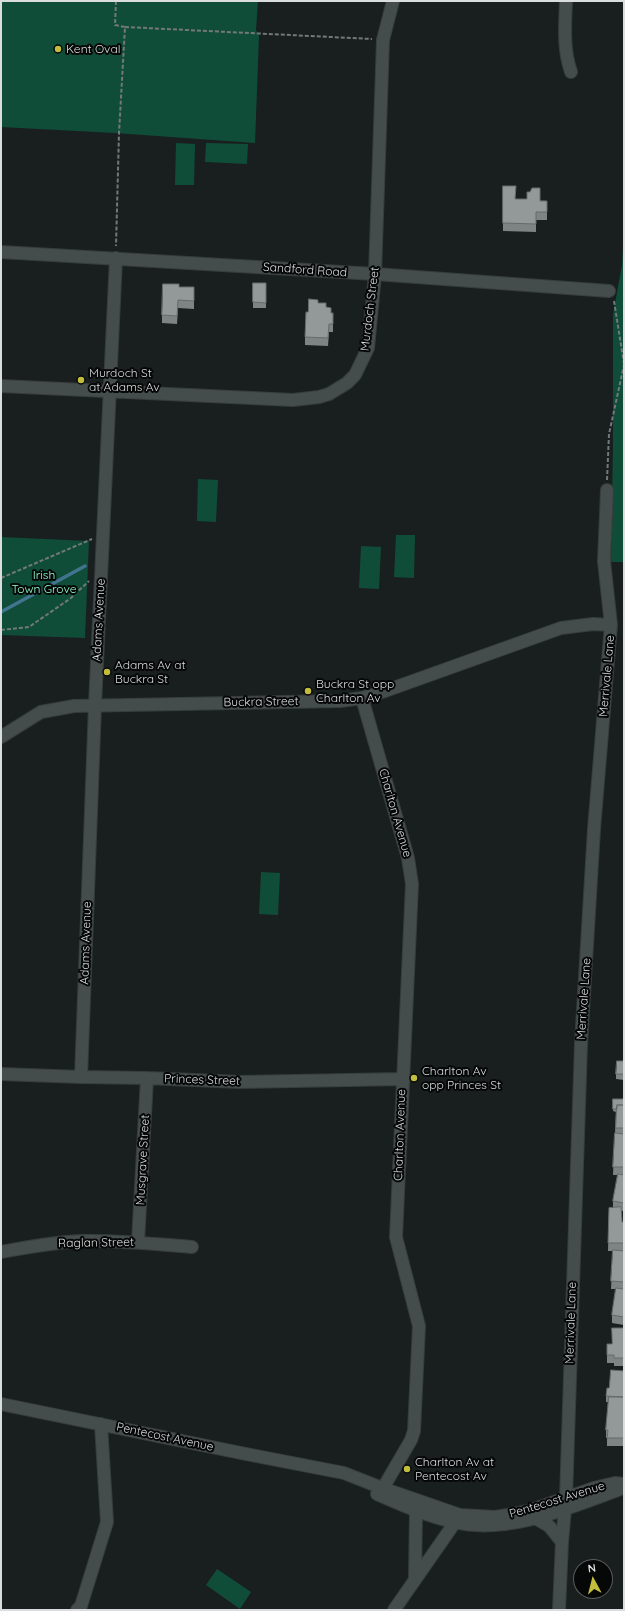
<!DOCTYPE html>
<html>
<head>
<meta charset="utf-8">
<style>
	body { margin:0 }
	#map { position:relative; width:625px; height:1611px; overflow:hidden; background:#191f1f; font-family:Quicksand,sans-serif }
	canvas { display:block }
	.frame { position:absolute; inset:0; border:2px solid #d9dddd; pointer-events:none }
	.north { position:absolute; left:573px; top:1559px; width:40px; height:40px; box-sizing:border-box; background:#060808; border:1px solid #5a5d5d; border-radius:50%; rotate:353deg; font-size:11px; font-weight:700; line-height:16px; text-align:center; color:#d9dddd }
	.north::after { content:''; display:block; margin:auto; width:14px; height:18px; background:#c2bd3f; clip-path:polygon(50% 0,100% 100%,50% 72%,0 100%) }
</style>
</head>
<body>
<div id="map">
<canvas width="625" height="1611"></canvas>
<div class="frame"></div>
<div class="north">N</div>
</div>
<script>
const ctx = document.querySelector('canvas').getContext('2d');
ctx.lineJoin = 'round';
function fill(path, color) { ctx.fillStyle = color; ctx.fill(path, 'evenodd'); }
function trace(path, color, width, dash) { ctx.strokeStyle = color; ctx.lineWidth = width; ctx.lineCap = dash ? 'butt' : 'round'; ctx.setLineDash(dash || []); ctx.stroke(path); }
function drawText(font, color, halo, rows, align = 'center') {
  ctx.font = font + ' Quicksand,sans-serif'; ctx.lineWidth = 4; ctx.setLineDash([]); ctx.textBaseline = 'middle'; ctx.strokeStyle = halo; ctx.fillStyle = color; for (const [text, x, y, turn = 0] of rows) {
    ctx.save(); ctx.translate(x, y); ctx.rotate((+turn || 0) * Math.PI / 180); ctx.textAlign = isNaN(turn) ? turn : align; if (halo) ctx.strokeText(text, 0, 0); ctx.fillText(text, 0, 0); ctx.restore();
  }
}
const green = new Path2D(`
	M1,1h257l-2,29 3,6 -4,107 -140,-10 -114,-6z
	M176,143l19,1 -1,41h-19z
	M206,143l42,1 -1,20 -42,-2z
	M624,228v334h-13l2,-118v-129l9,-50z
	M198,479l20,1 -2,42 -19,-1z
	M396,535h19l-1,43 -20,-1z
	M1,537l88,4 -4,97 -84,-3z
	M361,546l20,1 -2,42 -20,-1z
	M261,872l19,1 -2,42 -19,-1z
	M217,1569l34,23 -11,17 -34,-24z`);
const stream = new Path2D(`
	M1,612l84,-46`);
const path = new Path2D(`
	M116,1l-1,24 10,2 -6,106 -3,113
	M125,27l247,12
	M614,301l10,63
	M607,480l2,-46 15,-69
	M1,578l91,-39
	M1,630l28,-3 42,-29 18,-17`);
const minor = new Path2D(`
	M566,1c-1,25 -3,48 5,71
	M1,252l374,22 234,17
	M1,386l292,14 26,-3 10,-3 18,-11 8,-8 13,-27 7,-74 8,-234 10,-39
	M362,698l46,160 4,26 -16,353 23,89 -5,105 -3,9 -32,55
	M1,737l40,-25 33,-6 266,-5 22,-3 23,-7 176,-63 32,-4 18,1
	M1,1074l80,3 66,1 93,4 162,-3
	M81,1077l14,-372 21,-447
	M138,1242l9,-164
	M1,1252c27,-5 54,-10 82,-11 36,-1 73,3 109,6
	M1,1404l245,50 98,19 38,15 78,27 35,2 19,-3 17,-4 63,-22 21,-5 9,1
	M377,1494c25,11 50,22 77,28 54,13 114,-14 164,-32l6,-3
	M535,1518l14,8 13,16
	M415,1578l1,-67
	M77,1610l4,-4 26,-84 -6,-98
	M394,1610l64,-92
	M559,1610l3,-68 4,-44 15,-454 13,-215 17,-204 -7,-64 3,-71`);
const wall = new Path2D(`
	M503,186l13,13 31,2v19h-11v12l-33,-1z
	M253,283h13v25h-13z
	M179,287l15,8v14l-16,-1 -1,16 -15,-1v-8z
	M318,303l8,4 5,6h2v19h-4l-1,14 -23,-1v-8l3,-25z
	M624,1061v19l-8,-1v-5z
	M613,1099h11v112h-3l1,11h2v103l-12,-2v-8l4,-26h-5l2,-38h-5l1,-43h4v-7l5,-26h-5l3,-63 -3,-1z
	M624,1328v38h-10v-3h-7v-19h5z
	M624,1371v75h-17v-8h-1v-8l2,-28h-2v-6l3,-8z`);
const building = new Path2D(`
	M503,186h13l-1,13h12v-7h3l2,-4h8v13h7v11h-11v12l-33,-1z
	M253,283h13v20l-13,-1z
	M163,284h16v3h15v14l-16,-1 -1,16 -15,-1z
	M309,299l9,1v3h8v4l5,1v5h2v11h-4l-1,14 -23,-1 1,-25h2z
	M617,1061h7v13h-8z
	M613,1099h11v6h-7v4h-4z
	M617,1105h7v23h-8z
	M615,1133l9,1v33h-11z
	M618,1174l6,1v28l-11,-2z
	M621,1207l1,15h2v21h-16l1,-35z
	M613,1250l11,1v31l-13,-1z
	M616,1288l8,1v28l-12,-2z
	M612,1328h12v30h-10v-3h-7v-11h5z
	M611,1370l13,1v26l-18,-1 1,-8h2z
	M609,1397h15v41h-17l1,-8h-2z`);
const markers = [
	[58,49,4,"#c2bd3f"],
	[81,380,4,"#c2bd3f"],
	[107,672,4,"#c2bd3f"],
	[308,691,4,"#c2bd3f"],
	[414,1078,4,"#c2bd3f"],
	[407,1469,4,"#c2bd3f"]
];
const poiNames = [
	["Kent Oval",66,49],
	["Murdoch St",89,373],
	["at Adams Av",89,387],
	["Adams Av at",115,665],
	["Buckra St",115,679],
	["Buckra St opp",316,684],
	["Charlton Av",316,698],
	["Charlton Av",422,1071],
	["opp Princes St",422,1085],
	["Charlton Av at",415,1462],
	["Pentecost Av",415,1476]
];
const streetNames = [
	["Sandford Road",305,270,4],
	["Murdoch Street",370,309,-83],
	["Adams Avenue",99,620,-87],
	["Merrivale Lane",607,676,-85],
	["Buckra Street",261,702,-1],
	["Charlton Avenue",395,813,74],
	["Adams Avenue",86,943,-88],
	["Merrivale Lane",584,999,-86],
	["Princes Street",202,1080,2],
	["Charlton Avenue",400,1135,-88],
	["Musgrave Street",143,1160,-87],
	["Raglan Street",96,1243,-1],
	["Merrivale Lane",571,1323,-88],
	["Pentecost Avenue",165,1437,12],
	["Pentecost Avenue",557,1500,-17]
];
const parkNames = [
	["Irish",44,575],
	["Town Grove",44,589]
];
fill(green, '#104d38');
trace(stream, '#41748f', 3.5);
trace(minor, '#373c3c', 14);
trace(path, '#737878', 2, [4, 2]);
trace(minor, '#454c4c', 12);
fill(wall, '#7e8483');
fill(building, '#929998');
trace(building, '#666b6a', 1);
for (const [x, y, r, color] of markers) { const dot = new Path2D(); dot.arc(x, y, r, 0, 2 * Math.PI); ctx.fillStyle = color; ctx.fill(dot); trace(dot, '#060808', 1.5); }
drawText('12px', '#d9dddd', '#060808', poiNames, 'left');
drawText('12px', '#d9dddd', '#060808', streetNames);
drawText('12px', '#91fed0', '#060808', parkNames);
</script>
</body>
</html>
